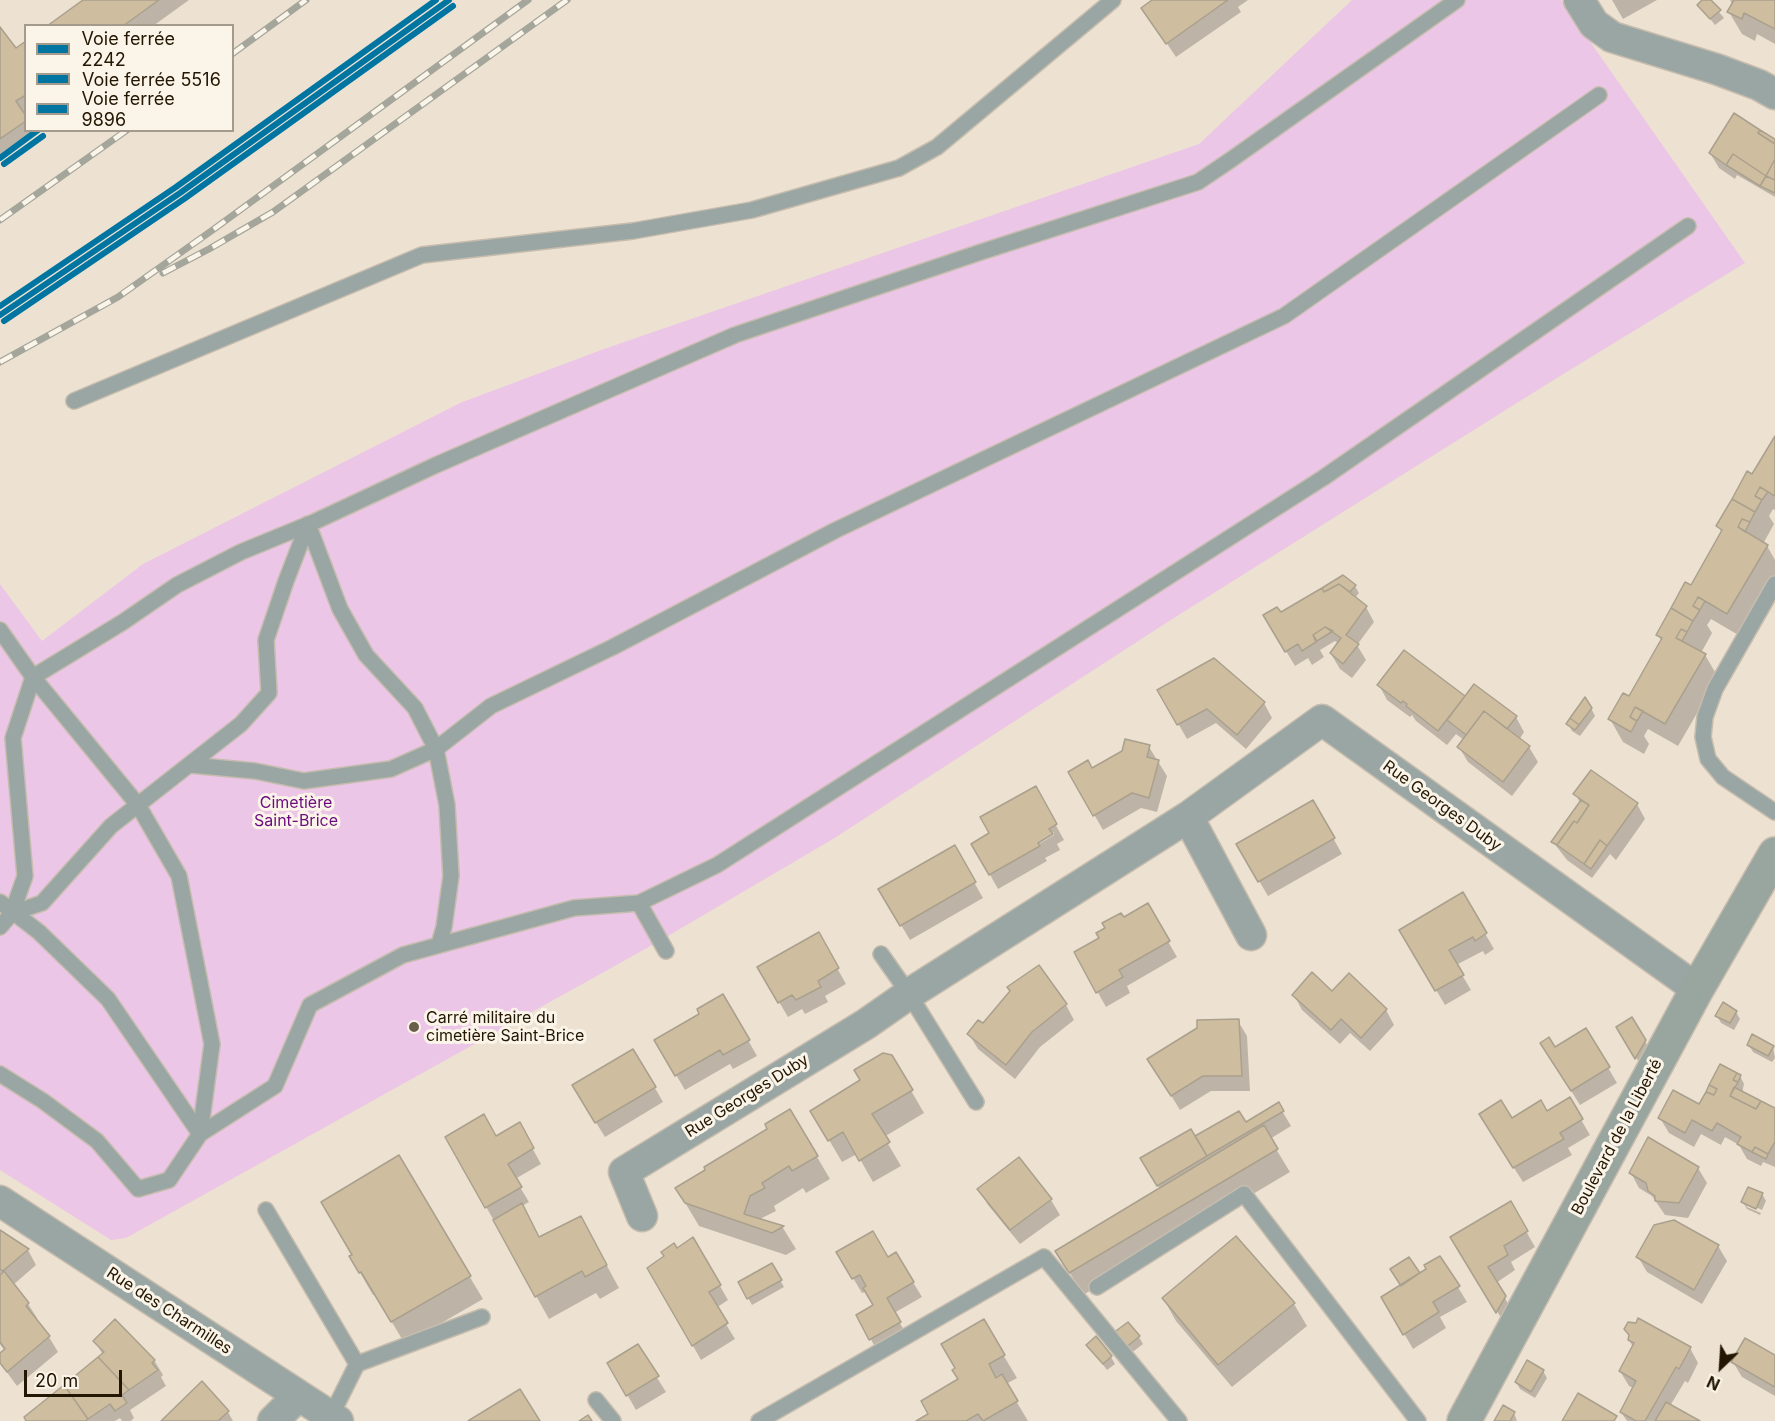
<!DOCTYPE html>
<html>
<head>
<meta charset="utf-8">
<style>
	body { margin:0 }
	#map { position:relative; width:1775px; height:1421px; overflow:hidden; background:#ede2d1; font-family:Inter,sans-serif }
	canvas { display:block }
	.legend { position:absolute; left:24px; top:24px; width:210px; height:108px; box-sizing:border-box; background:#fbf4e9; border:2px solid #a59b8d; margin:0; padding:8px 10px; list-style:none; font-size:18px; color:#231602 }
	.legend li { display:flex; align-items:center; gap:12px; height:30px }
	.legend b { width:30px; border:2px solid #a59b8d }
	.north { position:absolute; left:1691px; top:1337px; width:60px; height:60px; -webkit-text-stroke:4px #fbf4e9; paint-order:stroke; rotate:205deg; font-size:16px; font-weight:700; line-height:24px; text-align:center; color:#231602 }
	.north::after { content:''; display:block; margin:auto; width:21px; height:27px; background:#231602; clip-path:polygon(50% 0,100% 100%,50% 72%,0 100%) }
	.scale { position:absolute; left:24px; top:1370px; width:98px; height:27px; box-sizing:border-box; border:3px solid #231602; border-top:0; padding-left:8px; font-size:18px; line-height:21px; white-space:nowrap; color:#231602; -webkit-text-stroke:4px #fbf4e9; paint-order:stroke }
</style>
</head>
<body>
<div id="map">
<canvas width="1775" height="1421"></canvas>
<ul class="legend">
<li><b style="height:8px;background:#0075a1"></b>Voie ferrée 2242</li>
<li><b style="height:8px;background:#0075a1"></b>Voie ferrée 5516</li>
<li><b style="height:8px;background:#0075a1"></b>Voie ferrée 9896</li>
</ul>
<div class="north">N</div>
<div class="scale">20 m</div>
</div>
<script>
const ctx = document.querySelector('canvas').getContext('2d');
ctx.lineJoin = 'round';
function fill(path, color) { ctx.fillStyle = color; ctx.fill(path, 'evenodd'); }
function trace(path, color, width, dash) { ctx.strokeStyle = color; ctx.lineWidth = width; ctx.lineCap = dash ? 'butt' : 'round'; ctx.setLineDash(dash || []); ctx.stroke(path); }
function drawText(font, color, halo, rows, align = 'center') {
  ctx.font = font + ' Inter,sans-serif'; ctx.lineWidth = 6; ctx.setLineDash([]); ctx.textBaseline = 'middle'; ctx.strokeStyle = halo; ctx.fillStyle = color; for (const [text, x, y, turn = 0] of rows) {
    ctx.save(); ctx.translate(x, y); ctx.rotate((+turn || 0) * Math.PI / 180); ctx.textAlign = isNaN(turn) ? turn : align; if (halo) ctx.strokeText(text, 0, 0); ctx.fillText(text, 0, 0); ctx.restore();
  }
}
const green = new Path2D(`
	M1352,0h209l184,263 -193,118 -386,242 -333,216 -177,104 -530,295 -15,2 -111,-70v-586l42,57 101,-77 317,-161 144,-54 595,-205z`);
const shadow = new Path2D(`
	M85,0h104l-36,26h-103z
	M1154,0h94l-10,7 3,5 -65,45 -33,-49z
	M1612,0h45l-34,19z
	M1704,0h5l15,18 -9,7 -16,-20z
	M1730,0h45v44l-18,-10 -2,7 -13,-7 -13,-22 4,-7z
	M0,29l15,22 11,-8v87h6l3,5 -35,25z
	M1775,141v56l-38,-22 -2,4 -16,-11 -9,-15z
	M1775,439v71l-2,-1 -4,7 5,8 -11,20 4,2 8,14v16l-35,60 -29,-17 -4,6 5,8 -11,20 4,2 13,22 -40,69 -30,-17 -4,7 5,8 -5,10 -21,-12 -13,-23 20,-21 32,-56 -4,-7 34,-48 30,-54 -4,-7 35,-50z
	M1343,577l12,9 4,7 -4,5 11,9 8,15 -17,23 9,15 -14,18 -12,-9 -9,-15 8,-10 -4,-3 -15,9 4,7 -12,8 -4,-7 -13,8 -30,-50 15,-2z
	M1404,652l61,46 51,19 8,15 -5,8 10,7 9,15 -26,34 -44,-34 -9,-15 5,-7 -8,-6 -9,11 -31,-24 -4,-6 -2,2 -23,-17 -8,-15z
	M1159,690l105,13 8,15 -26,31 -30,-26 -29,16z
	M1591,708l4,8 -15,20 -8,-5 -4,-7z
	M1149,747l18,29 -10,36 -16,-4 -38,22 -33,-57 22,-3z
	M1035,788l29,52 -7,4 3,6 -15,8 2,3 -49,28 -25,-45 18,-10zM1054,832v3l-22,13 -1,-3z
	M1575,794l62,10 8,15 -29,41 -6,-6 -18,24 -25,-18 -14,-18 28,-38z
	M1313,802l29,52 -74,42 -30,-51z
	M954,847l29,51 -73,42 -30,-50z
	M1462,894l32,55 -9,6 -2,-4 -27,14 15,25 -26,15 -44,-75z
	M1147,905l30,52 -50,29 3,7 -24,14 -30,-54 25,-14 23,-20z
	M818,934l28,50 -21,12 3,6 -23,12 -3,-5 -14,8 -29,-49z
	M1332,993l54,17 8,15 -24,26 -20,-18 -10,11 -38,-34 -8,-15z
	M723,996l34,60 -24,13 -3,-5 -45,26 -29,-49 45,-26z
	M1724,1004l12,8 4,7 -6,11 -13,-7 -4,-7z
	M1066,1005l8,15 -34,27 -25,32 -37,-30 -9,-15 14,-9z
	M1631,1019l18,29 -9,16 -22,-37z
	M1238,1021l9,15 3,55h-39l-31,19 -22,-36z
	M1586,1030l31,53 -37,22 -29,-46 3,-10z
	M1749,1045l24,2 2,11 -3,4 -19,-10z
	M891,1056l33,57 -40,24 17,29 -28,16 -16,-28 -15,8 -30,-51 50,-30z
	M1740,1076l4,8 -2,9 33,17v57l-12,-5 -2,4 -14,-7 -8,-14 -14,-8 -4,8 -20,-11 -7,13 -25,-14 -9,-15 40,-12z
	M655,1088l8,14 -58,35 -23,-37z
	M1569,1099l21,36 -22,13 4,7 -49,27 -34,-53 22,-9 35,-7z
	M1278,1104l13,22 -21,13 20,33 -207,123 -26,-44 103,-62 -18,-30 53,-21 51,-14z
	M790,1111l40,68 -24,14 -3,-5 -29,18 2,5 -14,7 -1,3 22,7 13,21 -10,6 -87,-29 -22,-37 92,-59z
	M519,1124l22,40 -26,15 14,23 -7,4 18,33 41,-21 38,70 -19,11 -4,-6 -47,26 -102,-182 48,1z
	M398,1157l85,142 -78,45 -30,-50 -2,1 -22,-38 3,-1z
	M1019,1159l32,41 9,15 -40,29 -32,-39 -9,-15z
	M1698,1168l9,15 -19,35 -23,-3 -13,-19 -13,-8 -8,-15z
	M1762,1194l4,7 -4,9 -15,-7v4l14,6 -1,2 -13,-6 -4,-7z
	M1510,1203l25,44 -24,15 4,8 -19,13 17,29 -7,14 -45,-74z
	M0,1232l28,18 8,15 -23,20 15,19 9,14 -2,2 14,17 9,15 -41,34 -17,-23v-8l5,-4 -5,-7z
	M693,1239l35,61 -12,8 19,31 -34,21 -52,-92z
	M1718,1246l9,15 -25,43 -55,-32 -9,-15z
	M838,1253l49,6 9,-5 26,43 -28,16 14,24 -29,17 -21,-38 17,-10 -8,-15 -5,2z
	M1440,1258l27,44 -27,15 6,11 -33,21 -30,-52 36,-22z
	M772,1265l12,22 -32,18 -12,-22z
	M1163,1298l131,6 13,22 -75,61 -56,-66z
	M983,1321l34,57 -11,6 22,37h-109l11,-7 30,-34z
	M1139,1337l4,7 -13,10 -11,-14z
	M1629,1340l61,8 8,15 -10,20 -3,-2 -15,25 27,15h-70l-6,-9 12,-24 -4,-2 -9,-15 13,-24z
	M95,1341l59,19 9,15 -2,2 5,9 -36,24 4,8 -3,3h-9l-2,-3 -5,3h-87l75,-66z
	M1088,1345l23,12 4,7 -8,6z
	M637,1346l29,46 -30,18 -27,-47z
	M1775,1357v39l-33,-19 -9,-15z
	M1543,1371l4,7 -12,20 -15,-9 -4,-7z
	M228,1412l5,9h-70z
	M1514,1413l3,8h-22z`);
const building = new Path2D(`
	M83,0h76l-36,26h-76z
	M1152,0h76l-62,44 -25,-36z
	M1702,0h9l10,10 -11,9 -13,-14z
	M1734,0h41v29l-31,-16 -2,6 -15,-7z
	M0,27l16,21 10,-7v54l-10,6 10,15v5l-26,18z
	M1734,113l26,17 -2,3 17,11v15l-9,17 -33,-22 -7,11 -17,-12z
	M1760,130l15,9v5l-17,-11z
	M1733,154l33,22 -6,10 -34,-21z
	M1775,159v21l-9,-4z
	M1766,176l9,4v13l-15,-7z
	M1775,436v60l-15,-9 -5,9 7,4 -7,12 -23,-13 15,-28 5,3z
	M1760,487l8,5 -6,8 -7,-4z
	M1732,499l23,13 -5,10 -8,-3 -4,8 30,18 -41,69 -29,-17 -5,9 7,4 -7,11 -22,-13 14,-26 6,3 31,-55 -6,-4z
	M1742,519l8,3 -5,10 -7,-5z
	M1343,575l13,10 -6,7 -11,-8 -15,8 -2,-4z
	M1339,584l28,22 -21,29 13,9 -16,20 -13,-11 11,-15 -16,-11 -12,8 3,7 -14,9 -4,-7 -13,8 -22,-37 14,-8 4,5 41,-24 2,4z
	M1698,597l7,4 -5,9 -7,-4z
	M1671,608l22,13 -6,11 -6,-3 -5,9 30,16 -41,70 -30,-17 -5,10 7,4 -6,11 -23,-13 15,-26 6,3 33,-58 -6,-3z
	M1325,627l8,4 -16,10 -4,-6z
	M1681,629l6,3 -5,9 -6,-3z
	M1404,650l61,46 -27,35 -32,-25 1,-2 -4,-3 -2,2 -24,-18z
	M1214,658l51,44 -28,33 -30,-26 -30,16 -20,-35z
	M1474,684l43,32 -10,13 -23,-18 -18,24 -19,-15z
	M1585,697l7,11 -13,17 -9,-7z
	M1635,707l8,4 -6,10 -7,-4z
	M1484,711l46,35 -27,36 -46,-35z
	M1570,718l9,7 -4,5 -9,-6z
	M1125,739l25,6 -3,12 12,3 -10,38 -17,-5 -39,23 -25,-44 20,-12 4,8 30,-17z
	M1591,770l47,33 -31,43 -7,-6 -16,24 -27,-19 17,-24 3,2 12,-18 -16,-11z
	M1036,786l21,38 -8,5 4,5 -15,9 2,3 -51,29 -18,-31 18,-11 -9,-16z
	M1313,800l22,38 -77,44 -22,-38z
	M1581,800l8,5 -12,18 -3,-2 -17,24 -6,-3z
	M1600,840l7,6 -16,23 -7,-5z
	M955,845l21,37 -76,44 -22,-37z
	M1463,892l24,41 -12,8 -2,-4 -24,13 15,25 -29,16 -36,-61z
	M1148,903l22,38 -51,29 4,7 -27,16 -22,-41 25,-14 -3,-5 9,-5 -3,-5 19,-10 3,4z
	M819,932l20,36 -21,13 3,6 -25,13 -4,-5 -14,8 -21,-36z
	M1039,965l28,39 -35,28 -26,33 -39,-31 11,-14 5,3 27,-32 -3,-4z
	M1312,972l20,19 17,-18 38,36 -26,29 -20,-19 -10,11 -39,-35z
	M723,994l27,46 -27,15 -3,-5 -45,26 -21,-36 45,-26 -2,-5z
	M1723,1002l14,9 -7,12 -15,-7z
	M1632,1017l14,23 -11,19 -19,-32z
	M1239,1019l3,57h-39l-32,20 -24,-37 50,-31v-8z
	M1586,1028l24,39 -39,24 -31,-48 9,-6 6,10z
	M1752,1034l22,12 -6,10 -21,-11z
	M633,1049l23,38 -61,36 -23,-38z
	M883,1053l9,2 21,35 -41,24 18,28 -31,19 -16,-29 -15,9 -18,-30 50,-31 -6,-10z
	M1720,1064l17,9 -4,7 5,2 -8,14 26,13 5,-8 14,7v34l-7,12 -13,-7 -3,5 -15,-8 4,-7 -24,-14 -5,8 -20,-11 -7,13 -27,-15 15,-28 26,14 7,-12 8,3 3,-6 -8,-4z
	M1737,1073l4,2 -3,7 -5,-2z
	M1709,1085l8,4 -3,6 -8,-3z
	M1734,1087l27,14 -5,8 -26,-13z
	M1570,1097l13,22 -23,14 4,6 -51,29 -34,-54 22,-14 11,18 29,-18 6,11z
	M1279,1102l5,9 -77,45 -12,-20 44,-25 7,11z
	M790,1109l28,47 -26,15 -3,-5 -27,17 3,5 -15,8 -6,18 40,12 -12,7 -87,-30 -10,-15 30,-18 -1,-3 63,-38 -2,-5z
	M484,1114l12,22 24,-14 14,26 -26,16 14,23 -37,21 -40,-71z
	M1264,1125l14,24 -209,124 -14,-22z
	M1191,1129l16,27 -50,30 -17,-28z
	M1648,1137l51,30 -20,36 -24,-2v-5l-7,-5 -2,-8 -17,-10z
	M1755,1147l13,7 -2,5 -14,-7z
	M399,1155l72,121 -80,46 -30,-50 -2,1 -10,-17 3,-1 -31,-53z
	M1019,1157l33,42 -42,31 -33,-41z
	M1748,1187l15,6 -7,16 -15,-7z
	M1511,1201l17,30 -24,15 4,9 -20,12 18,29 -10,17 -46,-76z
	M522,1203l17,34 42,-21 26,49 -22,12 -3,-6 -47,26 -42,-77z
	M1674,1220l45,25 -25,45 -58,-33 18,-32z
	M0,1230l29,19 -26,22 -3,-2z
	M873,1231l15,26 8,-5 18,30 -27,16 14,24 -32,18 -13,-25 17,-10 -10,-17 3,-2 -6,-11 -8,4 -16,-27z
	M1236,1236l59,67 -77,62 -56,-67z
	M693,1237l28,48 -12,7 19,31 -36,23 -45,-78 17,-12 -3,-4 13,-9 3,5z
	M1440,1256l20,30 -27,16 6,10 -36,23 -22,-38 45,-28 -2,-4z
	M1409,1257l11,16 -19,13 -11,-17z
	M772,1263l10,17 -35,19 -9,-17z
	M4,1271l25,32 -3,3 24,30 -43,36 -7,-9v-10l5,-4 -5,-7v-67z
	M1638,1318l53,29 -12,22 -3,-2 -31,54h-9l-16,-9 16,-31 -17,-10 15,-28 -6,-3 1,-5 -5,-6 4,-7 8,1z
	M115,1319l40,41 -3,3 6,7 -29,20 -31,-33 6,-5 -11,-11z
	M984,1319l21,36 -16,9 7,14 6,-4 16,27 -35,20 -5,-7 -12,7h-50l12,-7 -7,-13 37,-22 -6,-9 3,-2 -14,-24z
	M1128,1322l12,14 -15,12 -12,-15z
	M1096,1336l16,20 -9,8 -17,-19z
	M1745,1338l30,17v32l-44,-25z
	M638,1344l21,32 -33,20 -19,-33z
	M98,1357l31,33 -7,5 5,8 -12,8 -5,-7 -22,15 -24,-34z
	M1527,1360l17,10 -13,22 -16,-10z
	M202,1381l27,30 -11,10h-57z
	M64,1385l24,34 -3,2h-59l-2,-4z
	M520,1389l20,32h-72z
	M1578,1393l39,23 -3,5h-52z
	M1666,1402l34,19h-45z
	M1503,1405l12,7 -5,9h-16z
	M588,1415l4,6h-13z`);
const lane = new Path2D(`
	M74,401l348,-146 211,-24 119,-21 147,-42 38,-21 176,-147
	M308,524l32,85 26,46 49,53 21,41 11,56 4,71 -7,51 -5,17
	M1775,584l-60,105 -10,28 -2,20 5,22 15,18 52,35
	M0,630l33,47 105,128 41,71 33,168 -12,90
	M190,765l65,6 49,10 87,-12 45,-20 55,-43 122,-59 223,-117 448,-214 315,-221
	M0,902l39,30 69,67 92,135
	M12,913l30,-10 69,-77 130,-102 28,-31 -3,-53 20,-59 22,-57
	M0,927l12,-14 13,-37 -12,-138 20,-61 90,-55 54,-37 64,-33 73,-30 122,-57 299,-130 243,-82 220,-71 34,-23 225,-159
	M666,951l-27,-48 78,-38 606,-387 365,-252
	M881,954l28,40 67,108
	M0,1074l43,27 54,40 41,48 31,-9 31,-46 75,-48 35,-81 93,-50 171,-47 65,-5
	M266,1210l91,154 -26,52
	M1097,1287l147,-93 174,227
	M357,1364l125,-47
	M596,1400l17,21
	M759,1421l285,-164 135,164`);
const street = new Path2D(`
	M1579,0l15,24 18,13 104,32 43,16 16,9
	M1188,817l63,118
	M0,1201l338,220
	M642,1216l-18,-44 242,-148 43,-30 279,-177 134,-97 375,269
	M273,1421l25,-25`);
const secondary = new Path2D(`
	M1464,1421l233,-432 78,-135`);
const rail = new Path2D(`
	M232,54l74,-54
	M0,220l127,-90
	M163,273l46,-24 64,-37 294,-212
	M0,362l118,-65 96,-68 314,-229`);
const rail1 = new Path2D(`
	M0,315l180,-122 269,-193`);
const rail2 = new Path2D(`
	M4,321l180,-122 269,-193`);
const rail3 = new Path2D(`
	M0,306l176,-119 260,-187`);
const rail4 = new Path2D(`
	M0,158l38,-28`);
const rail5 = new Path2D(`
	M4,164l39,-28`);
const markers = [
	[414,1027,6,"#6a5d4a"]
];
const parkNames = [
	["Cimetière",296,803],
	["Saint-Brice",296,821]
];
const streetNames = [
	["Rue Georges Duby",1442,806,36],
	["Rue Georges Duby",747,1096,-32],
	["Boulevard de la Liberté",1617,1137,-62],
	["Rue des Charmilles",169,1311,33]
];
const poiNames = [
	["Carré militaire du",426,1018],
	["cimetière Saint-Brice",426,1036]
];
fill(green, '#ebc6e6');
fill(shadow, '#0003');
fill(building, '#cebd9e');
trace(building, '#aaa08e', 1.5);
trace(lane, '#c6bcae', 18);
trace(street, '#c6bcae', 33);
trace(secondary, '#c6bcae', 36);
trace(lane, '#99a6a3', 15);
trace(street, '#99a6a3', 30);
trace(secondary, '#99a59f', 33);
trace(rail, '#a4a59b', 7);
trace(rail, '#fbf4e9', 4.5, [14]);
trace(rail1, '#0075a1', 6);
trace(rail2, '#0075a1', 6);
trace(rail3, '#0075a1', 6);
trace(rail4, '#0075a1', 6);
trace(rail5, '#0075a1', 6);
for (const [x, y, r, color] of markers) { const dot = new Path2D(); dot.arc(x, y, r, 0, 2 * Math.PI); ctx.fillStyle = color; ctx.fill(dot); trace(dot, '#fbf4e9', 2); }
drawText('16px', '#6c0c7f', '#fbf4e9', parkNames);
drawText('16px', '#231602', '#fbf4e9', streetNames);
drawText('16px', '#231602', '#fbf4e9', poiNames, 'left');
</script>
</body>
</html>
